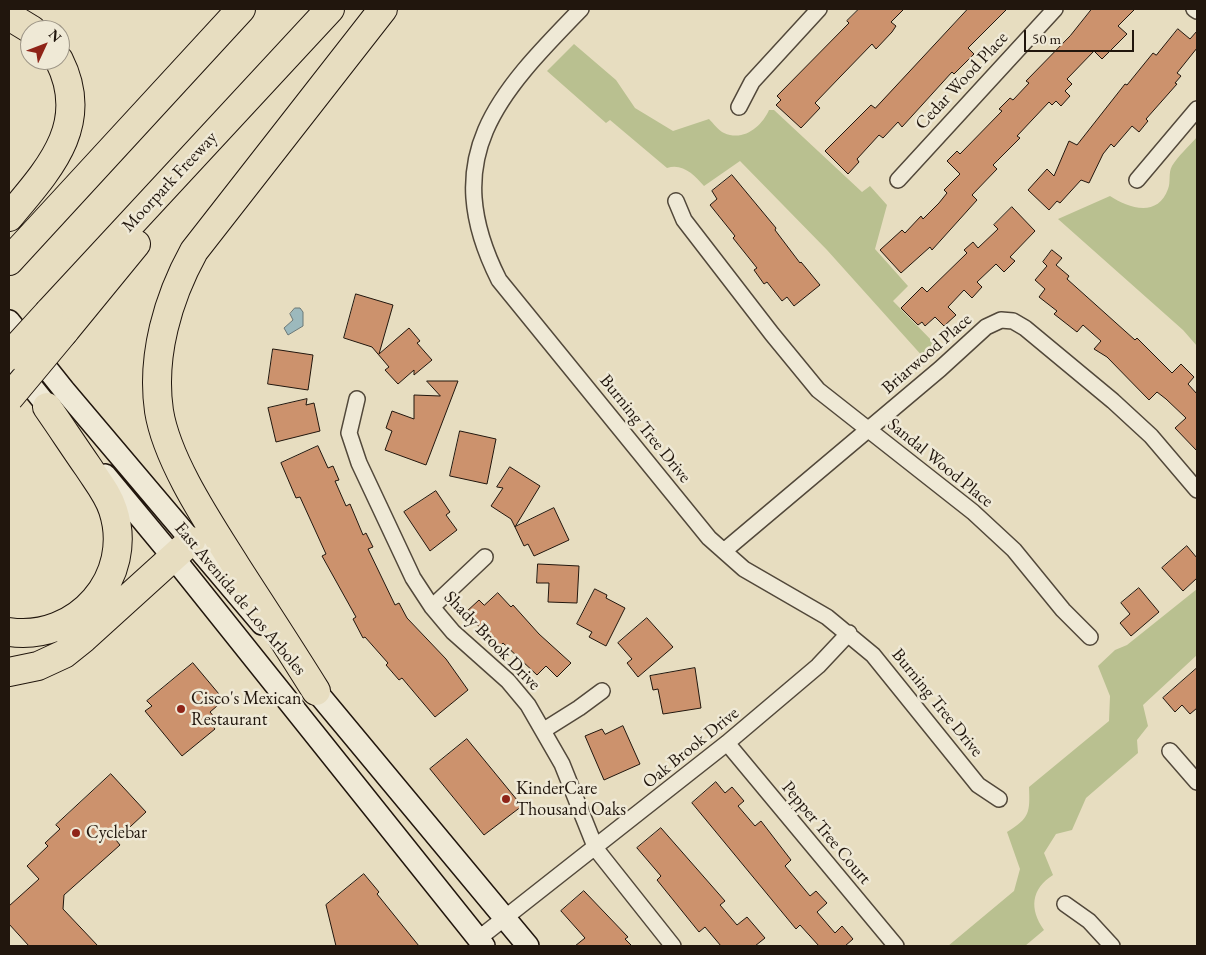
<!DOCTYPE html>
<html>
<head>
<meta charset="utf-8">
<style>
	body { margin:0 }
	#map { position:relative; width:1206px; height:955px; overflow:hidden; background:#e7ddc0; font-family:"EB Garamond",serif }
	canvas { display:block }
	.frame { position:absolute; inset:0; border:10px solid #21160d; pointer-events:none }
	.north { position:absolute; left:20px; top:20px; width:50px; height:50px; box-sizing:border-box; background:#efe9d6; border:1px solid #9d9586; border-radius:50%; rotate:47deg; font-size:14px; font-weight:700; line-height:20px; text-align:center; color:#21160d }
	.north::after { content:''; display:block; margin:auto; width:18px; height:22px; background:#8f2418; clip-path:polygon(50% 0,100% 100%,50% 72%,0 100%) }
	.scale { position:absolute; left:1024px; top:30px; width:110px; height:22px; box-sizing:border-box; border:2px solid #21160d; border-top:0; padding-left:6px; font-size:15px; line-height:18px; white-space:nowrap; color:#21160d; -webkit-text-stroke:4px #efe9d6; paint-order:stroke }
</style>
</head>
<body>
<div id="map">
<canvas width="1206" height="955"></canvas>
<div class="frame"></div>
<div class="north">N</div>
<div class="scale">50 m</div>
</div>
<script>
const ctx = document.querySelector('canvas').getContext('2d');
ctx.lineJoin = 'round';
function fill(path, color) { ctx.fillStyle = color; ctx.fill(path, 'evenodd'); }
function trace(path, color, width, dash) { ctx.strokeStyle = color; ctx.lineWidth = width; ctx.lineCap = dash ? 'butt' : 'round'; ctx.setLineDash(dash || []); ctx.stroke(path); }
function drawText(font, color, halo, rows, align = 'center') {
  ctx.font = font + ' "EB Garamond",serif'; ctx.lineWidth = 5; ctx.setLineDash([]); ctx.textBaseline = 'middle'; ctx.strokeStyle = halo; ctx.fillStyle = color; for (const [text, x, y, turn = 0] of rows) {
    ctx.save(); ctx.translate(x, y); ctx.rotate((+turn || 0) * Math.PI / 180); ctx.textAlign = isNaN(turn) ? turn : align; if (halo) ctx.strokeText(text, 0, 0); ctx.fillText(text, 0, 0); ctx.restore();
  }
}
const green = new Path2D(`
	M574,44l42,36 19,28 38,23 36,-12c4,4 10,12 15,14 20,9 38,-7 45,-23h5l88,82 8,-6 17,19 -12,44 33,37 -15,15 45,46 -14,11 -97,-108 -87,-89 -36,25c-10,-11 -21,-23 -37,-18l-57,-48 -4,3 -59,-52z
	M1197,137v209l-14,-16 -125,-111 52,-23c18,12 48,22 58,-7 3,-7 0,-16 4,-23 6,-10 17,-20 25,-29z
	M1197,589v66l-54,50 5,21 -11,14 1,13 -52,45 -14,32 -16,4 -12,19 9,22c-22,14 -24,34 -9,55l-19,16h-77l66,-55 6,-22 -13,-37c23,-14 23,-20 22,-45l80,-66 1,-25 -12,-30 17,-16 12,-5z`);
const water = new Path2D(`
	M295,308h5l3,4v14l-15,9 -4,-7 9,-8 -3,-6z`);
const building = new Path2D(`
	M859,9h45l-13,13 5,4 -4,6 -16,17 -4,-5 -32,33 -25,26 5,5 -19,20 -25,-23 5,-5 -4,-4 72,-73 -2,-2z
	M968,9h39l-39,39 6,6 -20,20 -2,-2 -50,55 -4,-5 -15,16 -4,-3 -22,24 2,3 -11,12 -23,-23 46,-46 4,3z
	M1092,9h43l-17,17 9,8 -25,25 -8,-8 -27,28 5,5 -7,7 5,5 -9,10 -5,-5 -4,4 -3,-3 -32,34 3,2 -27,27 4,4 -25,26 5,5 -45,50 -2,-3 -29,26 -21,-23 22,-20 3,3 16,-17 2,3 16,-16 8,-10 -3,-3 16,-16 -13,-13 10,-10 3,3 42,-43 -3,-2 11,-11 3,2 16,-17 -3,-2 44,-45z
	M1178,29l12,10 7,-8v17l-20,25 4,3 -6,7 2,1 -31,35 2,2 -9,11 -7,-6 -18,21 -3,-3 -8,10 -14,29 -8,-3 -21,23 -3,-2 -8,9 -21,-20 19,-21 7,7 15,-35 8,4 48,-61 2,1 26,-32 3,2z
	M732,175l44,53 -1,2 25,33 1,-1 19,23 -26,21 -7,-9 -5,4 -15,-19 -3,2 -10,-14 3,-2 -24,-30 2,-2 -25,-31 7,-6 -5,-8z
	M1012,207l23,24 -25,26 5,4 -11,11 -8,-8 -19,18 5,5 -10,11 -8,-8 -16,17 8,8 -12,11 -9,-9 -10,9 -3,-4 -4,3 -17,-17 21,-21 5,5 40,-39 -3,-3 9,-8 5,6 20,-19 -4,-4z
	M1052,250l10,8 -6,7 13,11 -2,3 68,61 2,-2 35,35 9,-9 13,13 -6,7 9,10v57l-22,-23 11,-10 -20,-19 -9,-7 -8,8 -42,-43 -13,-8 7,-8 -18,-16 -6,7 -23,-18 3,-3 -18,-14 6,-8 -10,-9 12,-14 -4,-4z
	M356,294l37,11 -14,49 30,-26 11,13 -3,2 15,17 -18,15v-5l-16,14 -13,-14 4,-3 -17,-20 -28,-9z
	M273,349l40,6 -5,35 -40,-6z
	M427,381h31l-32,84 -41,-15 7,-19 -6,-3 6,-17 22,8v-24l26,1z
	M307,399l-1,6 8,-2 6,28 -44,11 -8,-34z
	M460,431l36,8 -9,45 -37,-8z
	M318,446l10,22 5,-2 6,14 -4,1 11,25 4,-2 13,31 3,-2 7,14 -5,2 27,56 4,-2 8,15 39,41 22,31 -33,27 -33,-39 -3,2 -13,-15 2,-2 -23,-26 -2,1 -10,-19 3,-2 -34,-61 4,-2 -26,-57 -4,1 -15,-35z
	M510,467l30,19 -25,41 -4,-8 -20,-13 12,-18 -6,-1z
	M436,491l14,21 -4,3 11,15 -27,21 -26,-39z
	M554,508l15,32 -35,16 -6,-12 -4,2 -9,-19z
	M1187,546l10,12v20l-14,13 -21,-23z
	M538,564l41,2 -2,37 -29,-1 1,-19h-12z
	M1139,588l20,24 -28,24 -11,-13 10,-9 -9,-11z
	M595,589l12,6 -1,3 19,10 -19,38 -17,-9 3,-5 -15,-8z
	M498,593l13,14 2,-2 26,29 32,29 -14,14 -11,-11 -9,9 -34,-32 -5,5 -32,-36 13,-12 5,5z
	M647,618l26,29 -35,30 -11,-14 5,-4 -14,-16z
	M193,663l31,37 -14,12 7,8 -6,4 4,5 -33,27 -37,-45 7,-5 -5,-5z
	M695,668l6,40 -38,6 -5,-25 -5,1 -3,-14z
	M1197,668v40l-7,6 -8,-9 -7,7 -12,-14z
	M623,726l17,38 -36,16 -19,-44 17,-7 3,5z
	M467,739l55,67 -38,29 -54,-66z
	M111,774l35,38 -30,28 4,5 -56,50 -1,14 35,37h-69l-20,-22v-18l30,-27 -12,-13 21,-20 -3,-3 15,-14 -4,-4z
	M716,782l9,11 7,-6 12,14 -6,5 17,20 6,-5 30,39 -6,6 25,30 6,-5 11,12 -10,9 18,21 7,-7 11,13 -8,7h-26l-19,-21 -4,4 -104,-126z
	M661,828l64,73 -5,4 17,20 10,-8 18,21 -10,8h-34l-16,-19 -6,5 -42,-52 4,-4 -24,-28z
	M364,874l15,18 -2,2 42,52h-83l-10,-41z
	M584,891l44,46 -3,2 7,7h-57l10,-8 -24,-27z`);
const street = new Path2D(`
	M581,9c-83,85 -144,148 -82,271l210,258 35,31 83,48 46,38 105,130 21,14
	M1194,9l3,2
	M739,107l13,-25 67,-73
	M898,180l157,-171
	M1137,180l60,-71
	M676,201l8,19 88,114 46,56 155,122 41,38 49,60 27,27
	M357,399l-8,34 10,30 54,115 19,29 21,25 55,49 20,24 34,59 34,85 77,97
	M724,551l216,-182 46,-42 15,-7 12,1 12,7 88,73 38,35 46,54
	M432,607l53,-50
	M544,730l35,-22 23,-17
	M727,743l169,203
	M1170,751l27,31
	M1065,904l24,17 23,25
	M478,939l249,-196 91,-77 31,-33`);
const secondary = new Path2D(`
	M9,321l55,69 198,234
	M16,367l40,50
	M105,475l68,82 311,389
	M306,679l222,267`);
const highway = new Path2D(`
	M9,16l23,14
	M9,217c39,-47 83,-92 50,-157
	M9,261l232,-252
	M49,312l281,-303
	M64,332l72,-88
	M9,632c68,10 126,-55 104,-122 -5,-16 -16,-29 -25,-43 -14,-20 -27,-40 -41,-60
	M9,672l29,-6 26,-12 20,-16 107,-97
	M316,691c-26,-42 -53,-83 -80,-125 -27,-43 -69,-105 -77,-155 -8,-55 9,-113 35,-160l189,-242`);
const highwayBridge = new Path2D(`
	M9,356l40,-44
	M9,398l55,-66`);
const markers = [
	[181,709,5,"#8f2418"],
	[506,799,5,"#8f2418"],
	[76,833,5,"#8f2418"]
];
const streetNames = [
	["Cedar Wood Place",962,81,-47],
	["Moorpark Freeway",170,182,-47],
	["Briarwood Place",927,354,-41],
	["Burning Tree Drive",645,429,51],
	["Sandal Wood Place",940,463,39],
	["East Avenida de Los Arboles",240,599,50],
	["Shady Brook Drive",492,641,46],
	["Burning Tree Drive",937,703,51],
	["Oak Brook Drive",691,748,-39],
	["Pepper Tree Court",826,833,50]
];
const poiNames = [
	["Cisco's Mexican",191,699],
	["Restaurant",191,720],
	["KinderCare",516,789],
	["Thousand Oaks",516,810],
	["Cyclebar",86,833]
];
fill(green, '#b9c090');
fill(water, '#9cb9bd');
trace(water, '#6b7877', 1);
fill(building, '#cc926d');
trace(building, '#21160d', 1);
trace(street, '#52483a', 18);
trace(secondary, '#21160d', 24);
trace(highway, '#21160d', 30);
trace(street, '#efe9d6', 15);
trace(secondary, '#efe9d6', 21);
trace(highway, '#e7ddc0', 28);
trace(highwayBridge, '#21160d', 30, []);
trace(highwayBridge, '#e7ddc0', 28);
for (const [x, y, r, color] of markers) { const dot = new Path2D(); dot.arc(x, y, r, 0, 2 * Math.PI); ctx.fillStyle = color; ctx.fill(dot); trace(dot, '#efe9d6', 2); }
drawText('18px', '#21160d', '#efe9d6', streetNames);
drawText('18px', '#21160d', '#efe9d6', poiNames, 'left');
</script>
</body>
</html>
